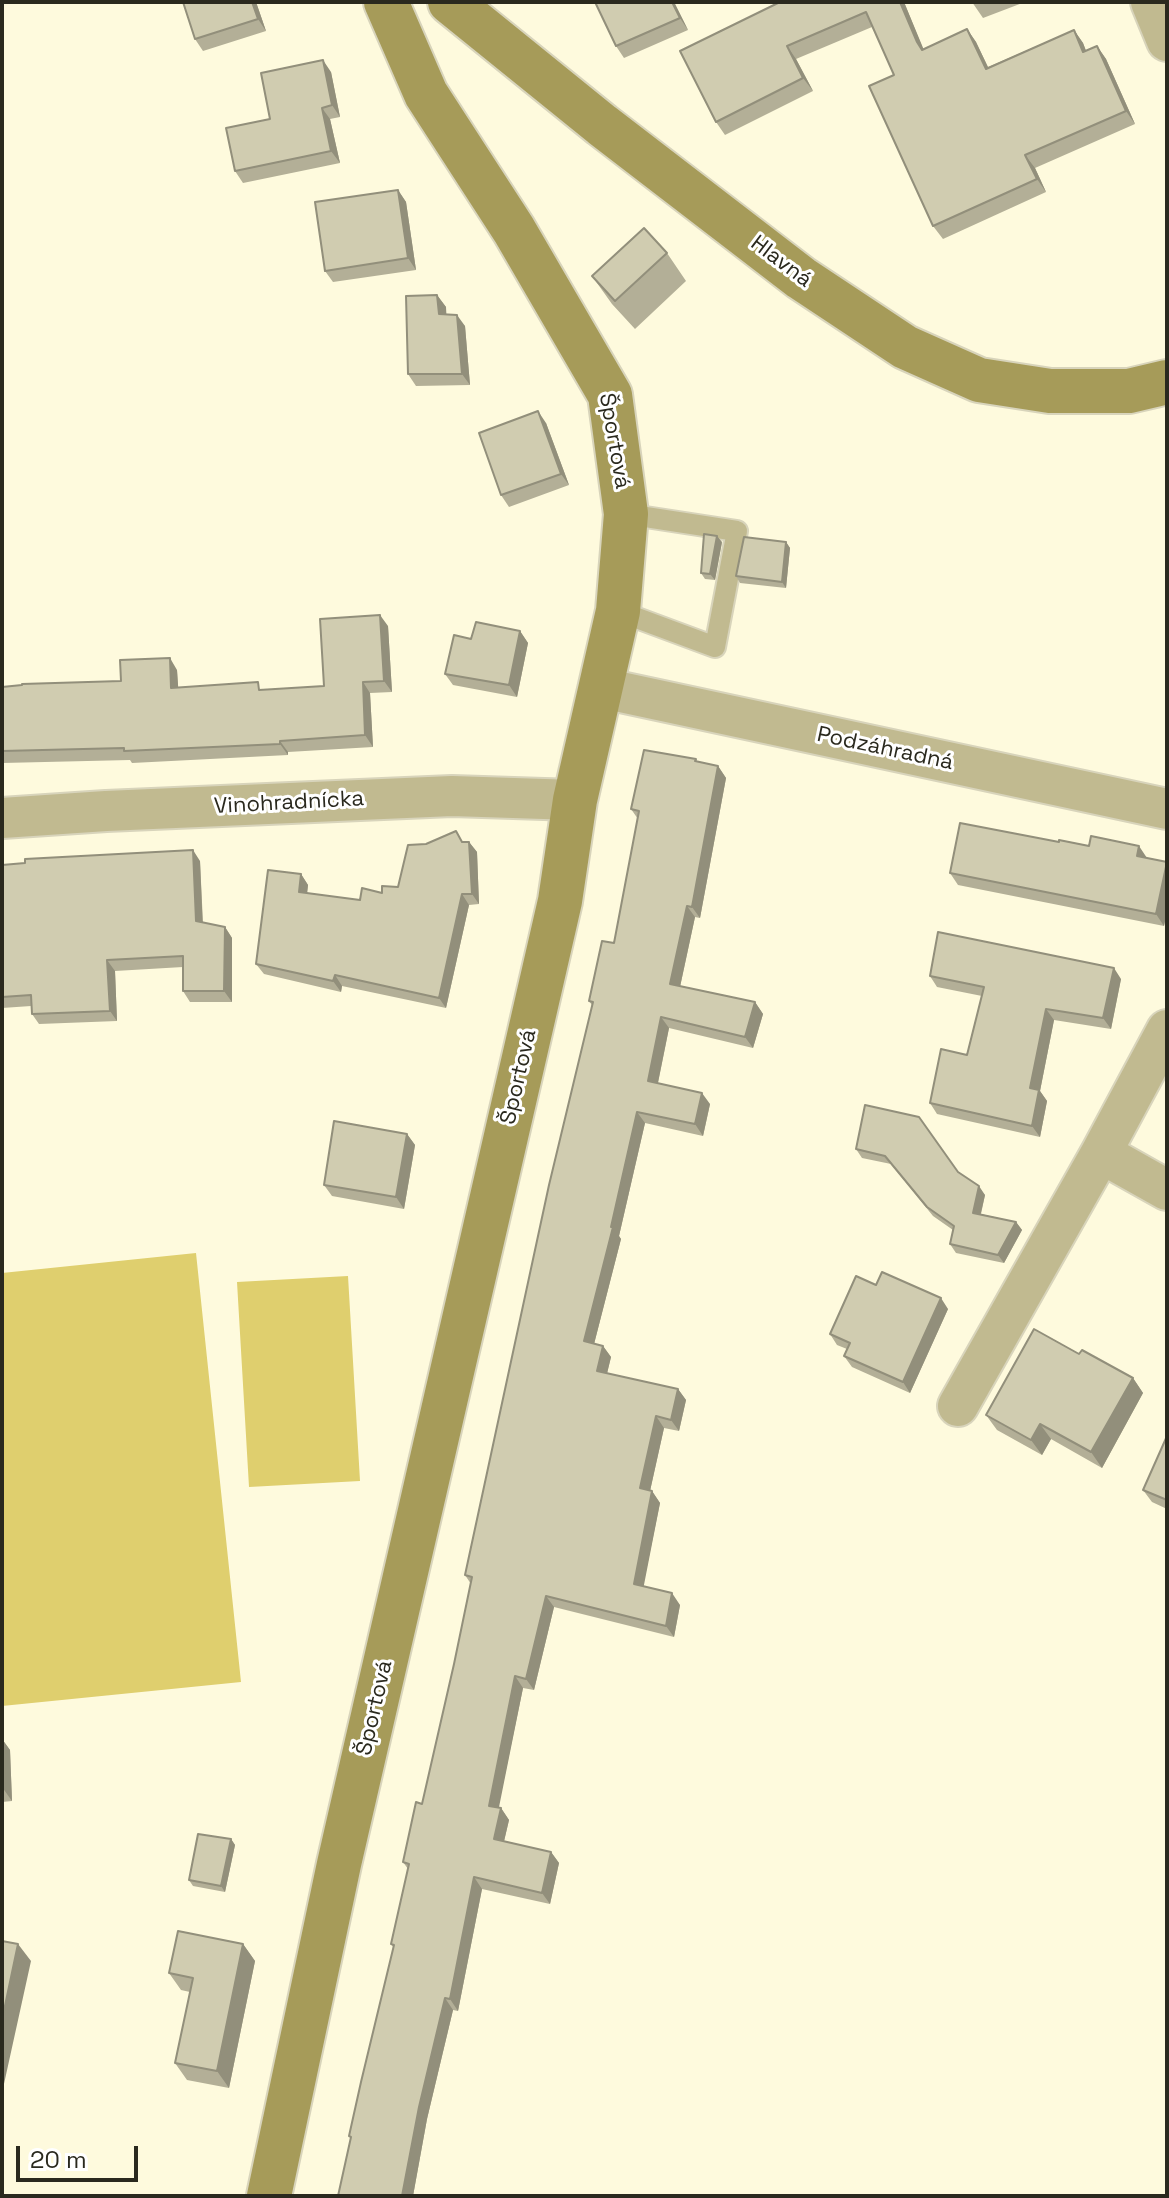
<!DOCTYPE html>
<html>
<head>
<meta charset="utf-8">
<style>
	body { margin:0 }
	#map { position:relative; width:1169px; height:2198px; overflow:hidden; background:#fefadd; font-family:"Space Grotesk",sans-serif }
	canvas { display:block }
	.frame { position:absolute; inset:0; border:4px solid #2a291e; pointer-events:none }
	.scale { position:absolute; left:16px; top:2146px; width:122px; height:36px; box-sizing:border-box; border:4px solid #2a291e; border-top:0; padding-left:10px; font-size:24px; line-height:28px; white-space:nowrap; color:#2a291e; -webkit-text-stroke:6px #fff; paint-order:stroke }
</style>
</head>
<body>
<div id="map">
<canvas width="1169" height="2198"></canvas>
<div class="frame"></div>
<div class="scale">20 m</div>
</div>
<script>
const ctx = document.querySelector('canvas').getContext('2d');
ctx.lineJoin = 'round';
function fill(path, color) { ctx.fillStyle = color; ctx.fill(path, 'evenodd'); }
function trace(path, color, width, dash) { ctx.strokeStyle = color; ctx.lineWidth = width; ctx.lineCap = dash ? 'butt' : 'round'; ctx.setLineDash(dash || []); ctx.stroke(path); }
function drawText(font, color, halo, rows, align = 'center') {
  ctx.font = font + ' "Space Grotesk",sans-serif'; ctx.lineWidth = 6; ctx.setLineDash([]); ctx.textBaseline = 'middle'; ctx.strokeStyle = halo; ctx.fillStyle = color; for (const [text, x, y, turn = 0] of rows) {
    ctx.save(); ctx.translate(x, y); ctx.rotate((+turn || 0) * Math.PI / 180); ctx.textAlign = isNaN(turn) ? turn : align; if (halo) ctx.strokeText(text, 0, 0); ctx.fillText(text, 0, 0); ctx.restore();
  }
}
const green = new Path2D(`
	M196,1253l45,429 -239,24v-433z
	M348,1276l12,205 -111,6 -12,-205z`);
const lane = new Path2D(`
	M618,611l97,36 22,-116 -111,-17`);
const street = new Path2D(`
	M1151,2l16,39
	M602,688l565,121
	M2,818l104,-7 346,-15 123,4
	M1101,1153l66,37
	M958,1406l143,-253 66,-123`);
const secondary = new Path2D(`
	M450,2l152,123 199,153 104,69 74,33 71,11h79l38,-9
	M269,2196l70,-332 221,-963 15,-101 43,-189 8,-97 -16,-119 -96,-165 -88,-136 -40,-92`);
const wall = new Path2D(`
	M183,2h73l10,29 -63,20 -8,-12z
	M674,2l14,28 -64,28 -8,-12z
	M780,2h124l19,47 44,-20 9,13 12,25 86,-37 9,13 3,8 11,-5 9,13 29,65 -100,44 11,24 -103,47 -10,-13 -39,-151 -22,-48 -76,32 17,32 -88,44 -9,-13z
	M972,2h53l-42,16z
	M331,72l9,45 -10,2 10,44 -97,20 -8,-12z
	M398,190l8,12 10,68 -83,12 -8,-11z
	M667,253l19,28 -51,48 -23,-25 -20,-28z
	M437,295l9,12v7l19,12 5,59 -54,1 -8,-12z
	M546,423l23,62 -60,22 -8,-12z
	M722,542l-7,38 -10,-1 -4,-6z
	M786,542l4,6 -4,40 -46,-5 -4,-7z
	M388,626l4,66 -22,1 3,54 -85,5v3l-156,8 -2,-3 -128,3v-76l119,-6 56,-11 1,17 86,3 60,-4z
	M520,631l8,12 -11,54 -64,-12 -8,-11 26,-35z
	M696,759l1,2 21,5 8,12 -26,140 -5,-1 -15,70 75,15 8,12 -10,34 -84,-20 -11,55 52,21 -7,32 -58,-13 -26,113 2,3 -27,105 9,2 8,11 -4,16 71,16 8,11 -7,31 -15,-3 -14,63h2l8,12 -17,83 37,19 -6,32 -120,-30 -20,83 -11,-2 -25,120h3l8,12 -5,21 47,11 8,11 -9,41 -68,-15 -24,122 -5,-1 -26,109 -14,77h-75l13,-58 -2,-2 45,-188 -3,-4 17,-75 -5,-7 19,-58 32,-140 17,-80 -6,-9 127,-570 -3,-4 25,-58 24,-124 -7,-10z
	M463,842h6l8,10 2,52 -10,1 -23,103 -104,-22 -1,6 -77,-18 -8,-10 45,-90 7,11 -1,8 53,7 38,-13z
	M1147,858l20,5v48l-3,15 -206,-41 -8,-12z
	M200,861l3,62 22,4 7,11v64h-42l-7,-11v-24l-68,4 2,50 -78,3 -7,-10 -1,-8 -29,2v-143z
	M930,976l191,3 -10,50 -57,-9 -14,71 7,10 -7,36 -103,-23 -7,-11 37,-48 15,-59 -45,-9z
	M407,1134l8,11 -11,64 -72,-13 -8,-11z
	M856,1149l102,23 27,23 -4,19 35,8 6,8 -18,33 -48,-10 -6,-9 3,-14 -20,-14 -42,-52 -29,-6z
	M876,1285l72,24 -38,84 -58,-26 -8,-11 3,-7 -10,-4 -7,-11z
	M1133,1378l10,15 -41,75 -51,-29 -9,16 -45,-25 -11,-15z
	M1167,1436v73l-15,-7 -9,-12z
	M2,1739l8,11 2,51 -10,1z
	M231,1839l4,6 -10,47 -32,-6 -4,-6z
	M243,1944l12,17 -26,127 -42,-8 -12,-17 15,-71 -9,-2 -12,-17z`);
const shadedWall = new Path2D(`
	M252,2h4l10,29 -8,-12z
	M672,2h2l14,28 -8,-12z
	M900,2h4l22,53 -9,-13z
	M967,29l9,13 19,40 -9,-13z
	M1074,30l9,13 9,23 -9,-14z
	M787,46l9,13 17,32 -10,-13z
	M1097,46l9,13 29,65 -9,-13z
	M323,60l8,12 9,45 -8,-12z
	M322,108l8,11 10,44 -9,-12z
	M1025,155l10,13 11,24 -9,-13z
	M398,190l8,12 10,68 -8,-12z
	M437,295l9,12 1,19 -8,-12z
	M457,315l8,11 5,59 -8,-11z
	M538,411l8,12 23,62 -8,-11z
	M717,536l5,6 -7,38 -5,-6z
	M786,542l4,6 -4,40 -4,-6z
	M380,615l8,11 4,66 -8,-11z
	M520,631l8,12 -11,54 -8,-12z
	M170,658l7,12 2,29 -8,-11z
	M363,682l7,11 3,54 -8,-12z
	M280,741l8,11v3l-8,-11z
	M718,766l8,12 -26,140 -8,-11z
	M469,842l8,10 2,52 -7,-10z
	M1139,846l8,12 -10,-2z
	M193,850l7,11 3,71 -7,-11z
	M1167,862v49l-3,15 -8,-12z
	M301,874l7,11 -2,18 -7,-11z
	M462,894l7,11 -23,103 -7,-10z
	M687,906l8,11 -17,79 -8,-12z
	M225,927l7,11v64l-8,-11z
	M107,960l8,11 2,50 -7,-10z
	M1114,968l7,11 -10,50 -8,-11z
	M335,975l7,11 -1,6 -8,-11z
	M755,1002l8,12 -10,34 -8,-11z
	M1046,1009l8,11 -14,71 7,10 -7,36 -8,-11 -2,-38z
	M661,1017l8,11 -13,64 -8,-11z
	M702,1093l8,11 -7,32 -8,-12z
	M637,1112l8,11 -26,113 2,3 -29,113 -8,-11z
	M407,1134l8,11 -11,64 -8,-12z
	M979,1186l6,9 -6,26 -6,-8z
	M1016,1222l6,8 -18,33 -6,-8z
	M941,1298l7,11 -38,84 -7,-11z
	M603,1346l8,11 -6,25 -8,-11z
	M1133,1378l10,15 -41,75 -11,-16z
	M678,1389l8,11 -7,31 -8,-11z
	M656,1416l8,12 -16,72 -8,-12z
	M1040,1424l11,15 -9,16 -11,-15z
	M652,1491l8,12 -18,92 -8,-11z
	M672,1593l8,12 -6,32 -8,-11z
	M546,1596l8,11 -20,83 -8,-11z
	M515,1676l8,12 -26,129 -8,-11z
	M2,1739l8,11 2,51 -10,-14z
	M501,1808l8,12 -7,30 -8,-11z
	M231,1839l4,6 -10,47 -4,-6z
	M551,1852l8,11 -9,41 -8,-11z
	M474,1877l8,12 -24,122 -8,-12z
	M18,1944l13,17 -29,132v-73z
	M243,1944l12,17 -26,127 -12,-17z
	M445,1998l8,12 -26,109 -14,77h-11l17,-89z`);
const building = new Path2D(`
	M183,2h69l6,17 -63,20z
	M595,2h77l8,16 -64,28z
	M780,2h120l17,40 5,8 45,-21 19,40 88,-39 9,22 14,-6 29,65 -101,44 12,24 -104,47 -64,-140 25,-11 -28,-63 -79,34 16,32 -87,44 -36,-71z
	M323,60l9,45 -10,3 9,43 -96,20 -9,-43 44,-9 -9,-46z
	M398,190l10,68 -83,13 -10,-69z
	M644,228l23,25 -52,48 -23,-25z
	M437,295l2,19 18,1 5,59h-54l-2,-78z
	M538,411l23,63 -60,21 -22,-62z
	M704,534l13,2 -7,38 -9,-1z
	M744,537l42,5 -4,40 -46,-6z
	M380,615l4,66 -21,1 2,53 -85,6v3l-156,7v-3l-122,3v-64l20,-2v-1l99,-3 -1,-21 50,-2 1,30 87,-6 1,8 65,-4 -4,-67z
	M476,622l44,9 -11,54 -64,-11 9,-39 17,4z
	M644,750l52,9 -1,2 23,5 -26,141 -5,-1 -17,78 85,18 -10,35 -84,-20 -13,64 54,12 -7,31 -58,-12 -26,115h2l-29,114 19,5 -6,25 81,18 -7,31 -15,-4 -16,72 12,3 -18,93 38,9 -6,33 -120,-30 -20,83 -11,-3 -26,130 12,2 -7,31 57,13 -9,41 -68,-16 -24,122 -5,-1 -26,109 -17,89h-64l13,-59 -2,-1 12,-54 33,-137 -3,-1 18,-80 -6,-2 13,-60 6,2 32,-140 18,-87 -7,-2 84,-390 44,-183 -4,-1 13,-60 12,2 25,-132 -8,-2z
	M960,823l99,19v-2l30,6 2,-10 48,10 -2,10 30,6 -11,52 -206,-41z
	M456,831l6,11h7l3,52h-10l-23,104 -104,-23 -2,6 -77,-17 12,-94 33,4 -2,18 61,8 2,-12 20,5v-7l16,1 10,-42 18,-1z
	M193,850l3,71 29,6 -1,64h-41v-35l-76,4 3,51 -78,3 -1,-19 -29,2v-132l23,-2v-4z
	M938,932l176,36 -11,50 -57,-9 -16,79 9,2 -7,36 -102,-23 11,-54 26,6 17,-68 -54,-11z
	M865,1105l54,12 39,55 21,14 -6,27 43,9 -18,33 -48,-11 4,-18 -27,-19 -42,-51 -29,-7z
	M334,1121l73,13 -11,63 -72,-12z
	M882,1272l59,26 -38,84 -59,-26 6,-13 -20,-9 26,-58 20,9z
	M1034,1329l45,25 3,-4 51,28 -42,74 -51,-28 -9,16 -45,-25z
	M1167,1436v64l-24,-10z
	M198,1834l33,5 -10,47 -32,-6z
	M178,1931l65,13 -26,127 -42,-8 18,-85 -24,-5z
	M2,1941l16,3 -16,76z`);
const streetNames = [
	["Hlavná",781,262,37],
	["Športová",614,441,80],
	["Podzáhradná",885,749,12],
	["Vinohradnícka",289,803,-3],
	["Športová",519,1077,-77],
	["Športová",375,1708,-77]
];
fill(green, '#dfcf6e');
trace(lane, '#d8d4bb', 24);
trace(street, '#d8d4bb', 44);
trace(secondary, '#d8d4bb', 48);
trace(lane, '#c1ba90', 20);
trace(street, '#c1ba90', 40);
trace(secondary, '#a69b59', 44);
fill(wall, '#b3af97');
fill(shadedWall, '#928f7b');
fill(building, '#d0ccb0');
trace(building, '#928f7b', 2);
drawText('22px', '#2a291e', '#fff', streetNames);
</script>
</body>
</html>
